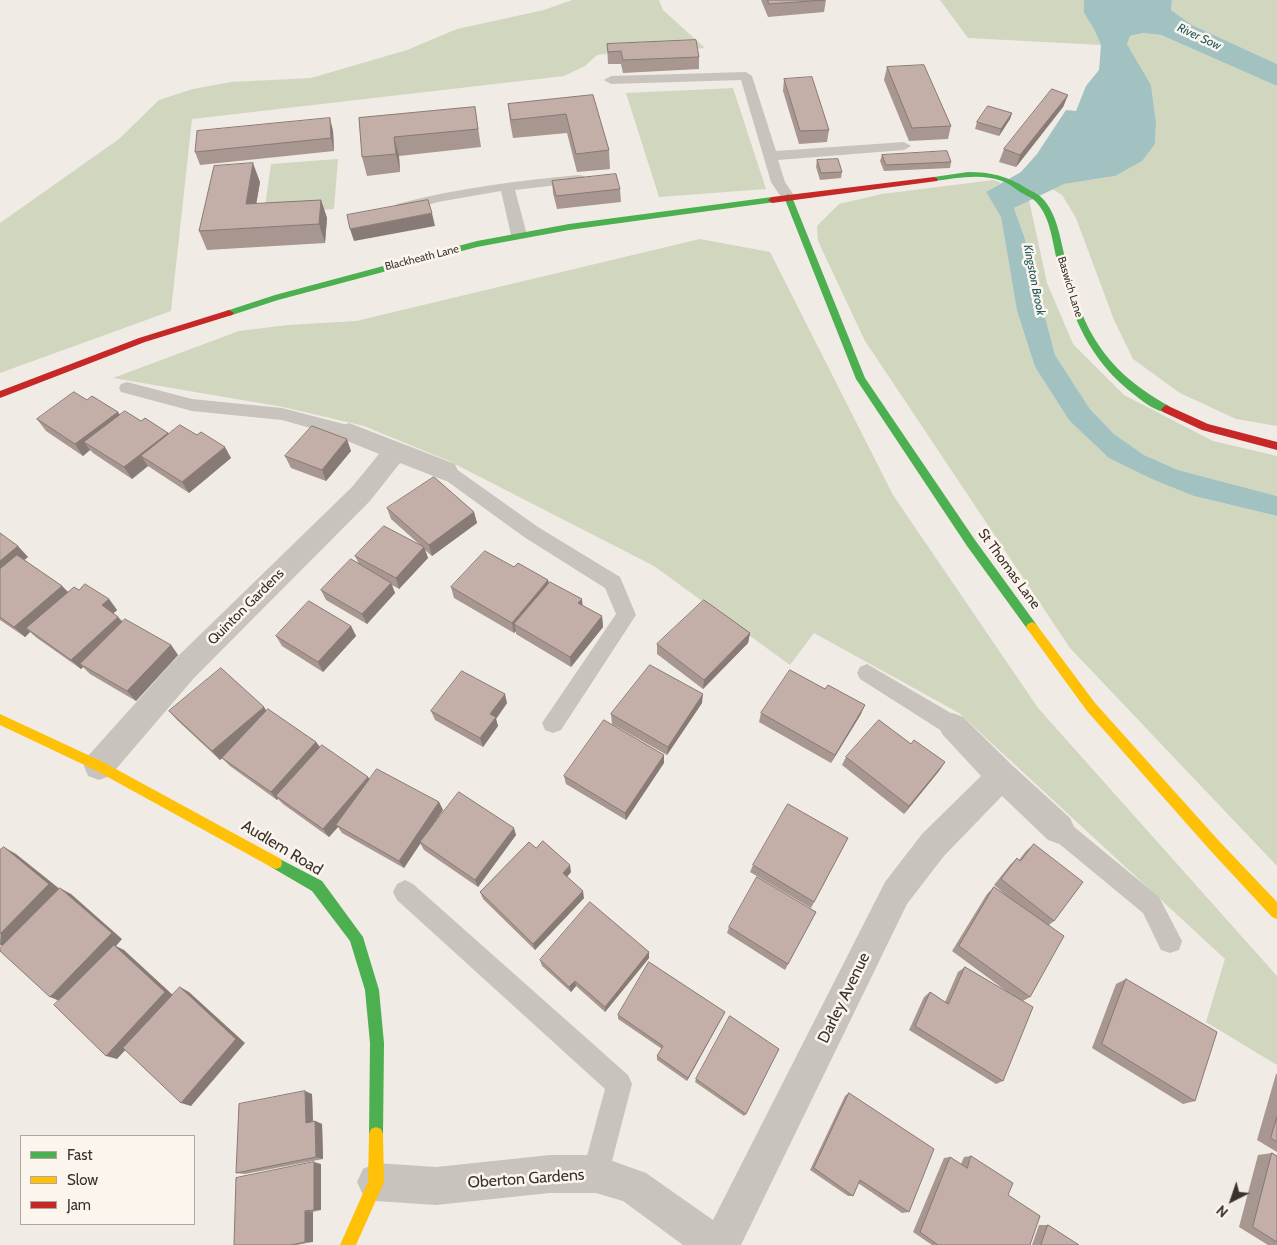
<!DOCTYPE html>
<html>
<head>
<meta charset="utf-8">
<style>
	body { margin:0 }
	#map { position:relative; width:1277px; height:1245px; overflow:hidden; background:#f0ebe5; font-family:Cabin,sans-serif }
	canvas { display:block }
	.legend { position:absolute; left:20px; top:1135px; width:175px; height:90px; box-sizing:border-box; background:#fbf5ee; border:1px solid #aea6a0; margin:0; padding:6px 9px; list-style:none; font-size:15px; color:#3b302b }
	.legend li { display:flex; align-items:center; gap:10px; height:25px }
	.legend b { width:25px; border:1px solid #aea6a0 }
	.north { position:absolute; left:1207px; top:1175px; width:50px; height:50px; -webkit-text-stroke:4px #fbf5ee; paint-order:stroke; rotate:221deg; font-size:14px; font-weight:700; line-height:20px; text-align:center; color:#3b302b }
	.north::after { content:''; display:block; margin:auto; width:18px; height:22px; background:#3b302b; clip-path:polygon(50% 0,100% 100%,50% 72%,0 100%) }
</style>
</head>
<body>
<div id="map">
<canvas width="1277" height="1245"></canvas>
<ul class="legend">
<li><b style="height:6px;background:#4caf50"></b>Fast</li>
<li><b style="height:6px;background:#ffc107"></b>Slow</li>
<li><b style="height:6px;background:#c62828"></b>Jam</li>
</ul>
<div class="north">N</div>
</div>
<script>
const ctx = document.querySelector('canvas').getContext('2d');
ctx.lineJoin = 'round';
function fill(path, color) { ctx.fillStyle = color; ctx.fill(path, 'evenodd'); }
function trace(path, color, width, dash) { ctx.strokeStyle = color; ctx.lineWidth = width; ctx.lineCap = dash ? 'butt' : 'round'; ctx.setLineDash(dash || []); ctx.stroke(path); }
function drawText(font, color, halo, rows, align = 'center') {
  ctx.font = font + ' Cabin,sans-serif'; ctx.lineWidth = 5; ctx.setLineDash([]); ctx.textBaseline = 'middle'; ctx.strokeStyle = halo; ctx.fillStyle = color; for (const [text, x, y, turn = 0] of rows) {
    ctx.save(); ctx.translate(x, y); ctx.rotate((+turn || 0) * Math.PI / 180); ctx.textAlign = isNaN(turn) ? turn : align; if (halo) ctx.strokeText(text, 0, 0); ctx.fillText(text, 0, 0); ctx.restore();
  }
}
const green = new Path2D(`
	M572,0h87l4,10 42,38 -21,2 -59,1 -28,4 -12,11 -21,10 -372,43 -21,192 -171,62v-150l119,-84 40,-39 34,-11 38,-7 80,-4 96,-28 50,-21 87,-19z
	M940,0h144v13l10,16 7,16 -133,-7z
	M1172,0h105v64l-85,-39 -21,-15z
	M1143,33l18,2 116,51v340l-41,-7 -56,-26 -47,-34 -19,-39 -38,-102 -14,-23 -10,-6 12,-5 51,-8 40,-32 1,-22 -5,-37 -24,-41 3,-8z
	M733,88l33,101 -107,8 -33,-104z
	M338,159l-4,50 -70,5 7,-50z
	M994,180l7,3 -15,9 15,25 16,94 18,56 34,53 125,76 83,20v350l-207,-218 -205,-307 -47,-100 -1,-15 22,-22 43,-10z
	M1029,200l18,83 26,61 51,51 89,46 64,15v40l-99,-26 -34,-15 -30,-21 -24,-25 -35,-54 -31,-119 -10,-28z
	M700,239l70,13 123,243 145,213 239,268v89l-71,-43 19,-63 -266,-246 -145,-80 -24,32 -136,-99 -205,-105 -85,-35 -81,-19 -170,-29 126,-47 49,-6 68,-4z`);
const water = new Path2D(`
	M1084,0h88l-1,10 21,15 85,39v22l-116,-51 -18,-2 -13,3 -3,8 24,41 5,37 -1,22 -13,17 -27,15 -51,8 -50,24 10,28 31,119 35,54 24,25 30,21 34,15 99,26v20l-83,-20 -42,-17 -43,-21 -40,-38 -34,-53 -18,-56 -16,-94 -15,-25 35,-20 16,-18 29,-44 10,1 10,-25 13,-16 2,-25 -7,-16 -10,-16z`);
const lane = new Path2D(`
	M746,72l6,4 24,75 128,-9 7,4 -7,4 -126,10 7,22 10,15 -2,3h-10l-12,-18 -30,-102 -130,4 -7,-4 7,-4z
	M579,175l5,1 2,3 -2,3 -69,8 12,45 -3,3h-10l-3,-3 -10,-44 -63,11 -36,10 -5,-2 -2,-3 2,-3c60,-16 120,-23 182,-29z
	M127,382l65,17 90,9 73,19 3,5 -3,5 -6,2 -67,-19 -90,-9 -71,-19 -2,-4 2,-4z
	M446,464l6,2 86,61 82,50 16,38 -75,115 -8,3 -8,-3 -3,-7 74,-109 -11,-26 -81,-51 -84,-61 -3,-5 3,-5z
	M867,664l94,55 3,7 -3,7 -8,3 -8,-3 -85,-54 -3,-6 3,-6z
	M1059,818l8,3 92,76 23,44 -3,9 -9,3 -9,-3 -18,-37 -92,-76 -3,-8 3,-8z
	M405,880l8,4 215,191 4,9 -26,100 -10,4 -10,-4 -4,-10 23,-85 -208,-189 -4,-8 4,-8z`);
const street = new Path2D(`
	M349,423l106,41 3,7 -3,7 -9,3 -46,-18 -30,38 -176,177 -84,98 -11,4 -11,-4 -4,-10 4,-10 86,-96 178,-173 27,-33 -39,-16 -3,-6 3,-6z
	M953,713l10,4 50,49 57,52 5,11 -5,11 -11,4 -11,-4 -46,-44 -58,60 -37,48 -166,341h-58l-60,-44 -27,-8h-46l-114,12 -60,-4 -13,-6 -6,-13 6,-13 13,-6 60,4 114,-12h46l50,18 67,47 172,-338 37,-48 59,-58 -38,-41 -5,-9 5,-9z`);
const fast = new Path2D(`
	M968,172c23,0 39,4 58,16 5,3 11,5 16,10 16,16 18,42 24,63 6,23 12,46 23,68 19,36 46,58 80,77l2,3 -2,3c-9,2 -26,-10 -33,-16 -47,-35 -65,-81 -79,-136 -5,-19 -6,-41 -20,-57 -4,-5 -10,-7 -15,-10 -7,-4 -13,-10 -20,-12 -21,-8 -46,-3 -68,0l-4,-2 4,-2z
	M788,194l4,3 73,181 110,162 61,84 2,3 -2,3h-8l-61,-84 -111,-167 -72,-182z
	M772,197l4,3 -1,2 -206,28 -92,17 -199,53 -49,16 -5,-3 2,-2 49,-16 202,-54 92,-17z
	M276,857l46,24 41,56 16,53 5,53 -1,91 -2,5 -5,2 -5,-2 -2,-5 1,-91 -5,-53 -15,-49 -38,-50 -41,-24 -1,-4 1,-4z`);
const slow = new Path2D(`
	M1032,622l4,2 59,79 124,138 58,61v17l-5,-2 -63,-68 -122,-138 -59,-81 -2,-3 2,-3z
	M0,714l103,48 178,97 1,4 -1,4 -5,2 -5,-2 -176,-97 -95,-45z
	M376,1127l5,2 2,5 1,48 -28,63h-16l28,-63 1,-48 2,-5z`);
const jam = new Path2D(`
	M934,177l4,2 -1,2 -165,22 -4,-3 4,-3z
	M229,310l5,3 -2,2 -87,27 -145,56v-7l139,-53z
	M1166,405l42,19 69,18v8l-75,-20 -39,-18 -2,-3z`);
const wall = new Path2D(`
	M761,0h65l-2,12 -56,5z
	M607,44l92,13v12l-76,4 -2,-9h-13z
	M887,67l64,59 -3,13 -39,2 -25,-61z
	M784,79l45,51 -2,12 -28,2 -16,-53z
	M593,95l16,55 1,19 -33,3 -10,-39 -54,5 -3,-16 -2,-18z
	M1068,95l-5,12 -47,60 -17,-5 5,-13z
	M475,107l6,40 -82,9 1,16 -33,4 -5,-19 -3,-39z
	M1012,113l-2,6 -11,17 -24,-7 2,-7z
	M333,131l1,20 -134,14 -5,-13z
	M882,155l69,7 -1,6 -66,3 -4,-10z
	M817,160l25,12 -1,6 -21,2 -4,-13z
	M552,181l68,8 1,13 -64,7 -4,-16z
	M260,182l-4,22 65,-4 6,18 -2,25 -118,7 -8,-19z
	M87,400l31,12 2,3 21,6 27,12 1,1 62,24 -42,35 -41,-27 -16,13 -39,-26 -3,-3 -7,6 -37,-25 -9,-12z
	M351,451l-25,30 -35,-13 -6,-12z
	M387,508l87,4 3,11 -45,33 -7,-6 3,8 -29,31 -7,-4 3,8 -28,31 -41,-24 -5,-10 38,-26 -4,-8 64,-12 -28,-25z
	M0,533l28,24 -4,3 38,26 6,6 11,-2 30,9 8,11 -4,3 5,4 5,5 48,23 7,10 -42,46 -46,-27 -7,-7 -2,2 -44,-31 -7,-6 -5,5 -25,-17z
	M514,567l34,13 1,3 33,16v7l20,10 1,11 -32,40 -55,-33v-3l-2,2 -60,-35 -3,-11z
	M351,626l5,10 -33,36 -41,-26 -6,-10z
	M750,633l-2,10 -45,46 -46,-35v-10z
	M507,703l-11,16 2,7 -15,21 -48,-27 -4,-9z
	M702,703l-35,52 -55,-31 -1,-10z
	M169,711h98l49,31 4,5 48,30 1,2 70,23 4,8 -15,22 88,3 -38,52 -54,-37 -4,-7 -16,25 -62,-35 -4,-6 -9,10 -46,-33 -5,-5 -1,1 -47,-34 -8,-8 -2,2 -43,-40z
	M761,713l100,1 -30,49 -72,-41z
	M911,744l34,18 -6,9 -35,43 -62,-49 4,-8z
	M664,755v8l-38,57 -60,-36 -2,-8z
	M848,838l-37,70 -61,-36 3,-7z
	M1034,844l20,77 -5,4 -19,72 -7,4 -20,80 -7,3 -87,-54 15,-33 6,-5 15,10 13,-30 7,-5 48,29 -61,-45 35,-57 7,-7 12,8 -12,-10 16,-20 7,-7 2,2 7,-9z
	M536,848l35,24 -4,5 17,21 -49,52 -52,-51 -3,-7z
	M816,912l-31,58 -58,-37 2,-6z
	M649,952v6l-44,54 -29,-26 -5,6 -29,-26 -2,-6z
	M1126,979l69,122 -12,3 -91,-56 24,-64z
	M725,1012l-38,69 -30,-21v-4l5,-7 -44,-30v-4z
	M1276,1074h1v78l-20,-12z
	M696,1079l50,35 -2,2 -49,-34z
	M849,1093l60,119 -7,1 -44,-30 -5,13h-5l-38,-26 35,-74z
	M312,1094l1,28 2,-1 7,3 1,35 -78,15 -9,-1z
	M1272,1153l5,3v89h-9l-29,-18 19,-72z
	M971,1156l37,39 22,50h-98l-19,-13 31,-74 6,-1 11,7 3,-7z
	M321,1164v46l-8,2v30l-16,3h-63z
	M1039,1225h9l31,20h-47z`);
const shadedWall = new Path2D(`
	M1068,95l-5,12 -47,60 4,-12z
	M1012,113l-2,6 -11,17 2,-7z
	M330,118l3,13 1,20 -3,-13z
	M394,137l5,19 1,16 -4,-18z
	M253,163l7,19 -7,41 -7,-19z
	M321,200l6,18 -2,25 -6,-19z
	M432,213l3,13 -81,15 -4,-12z
	M118,412l7,12 -41,18 6,8 -7,6 -8,-12z
	M168,433l7,11 -34,12 7,10 -16,13 -8,-12z
	M347,439l4,12 -25,30 -4,-11z
	M225,447l6,11 -42,35 -7,-11z
	M474,512l3,11 -45,33 -3,-11z
	M18,546l10,11 -28,23v-19z
	M424,547l4,11 -29,31 -3,-11z
	M548,580l2,11 -36,33 2,7 -2,2 -2,-10z
	M391,583l4,10 -28,31 -5,-10z
	M62,586l10,10 -46,32 4,4 -5,5 -11,-10z
	M109,599l8,11 -6,6 -9,-11z
	M582,599l1,10 -5,-6z
	M602,616l1,11 -32,40 -1,-10z
	M118,617l9,10 -47,37 3,3 -2,2 -10,-9z
	M351,626l5,10 -33,36 -5,-10z
	M750,633l-2,10 -45,46 1,-9z
	M171,645l7,10 -42,46 -9,-10z
	M505,694l2,9 -11,16 2,7 -15,21 -3,-9 10,-24z
	M703,694l-1,9 -35,52 1,-8z
	M865,705l-4,9 -30,49 4,-8z
	M264,707l6,9 -50,44 -8,-9z
	M316,742l6,8 -46,46 2,3 -1,1 -6,-8z
	M664,755v8l-38,57 -1,-7z
	M945,762l-6,9 -35,43 5,-8z
	M368,777l5,8 -37,40 2,2 -9,10 -6,-8z
	M439,802l4,8 -39,58 -5,-7z
	M514,828l2,7 -38,52 -3,-7z
	M4,847l12,7 45,36 -55,57 -6,-2z
	M570,865l1,7 -7,8 -1,-7z
	M60,888l11,6 51,45 -6,7 8,4 51,47 -58,62 -11,-3 -44,-54 -12,-5z
	M583,891l1,7 -49,52 -2,-6z
	M649,952v6l-44,54v-5z
	M575,981l1,5 -5,6 -2,-5z
	M180,987l9,5 56,51 -54,63 -10,-3z
	M725,1012l-2,4 -36,65 1,-3z
	M305,1091l7,3 1,31 -7,-2z
	M315,1121l7,3 1,35 -7,-2z
	M314,1162l7,2v46h-7z
	M305,1211l8,1v30h-8z`);
const building = new Path2D(`
	M768,0h57l-56,4z
	M696,40l3,17 -76,3 -2,-9 -13,1 -1,-8z
	M924,65l27,61 -39,2 -25,-61z
	M812,77l17,53 -29,1 -16,-52z
	M1052,89l16,6 -48,60 -16,-6z
	M593,95l16,55 -33,4 -10,-40 -55,6 -3,-16z
	M988,106l24,7 -11,16 -24,-7z
	M475,107l3,22 -84,8 2,17 -34,3 -3,-39z
	M330,118l1,20 -136,14 2,-21z
	M947,151l4,11 -65,3 -4,-10z
	M838,159l4,13 -21,1 -4,-13z
	M253,163l-7,41 75,-4 -2,24 -120,7 15,-65z
	M616,174l4,15 -64,7 -4,-15z
	M428,200l4,13 -82,16 -3,-14z
	M74,392l13,8 5,-4 26,16 -43,32 -38,-25z
	M125,411l16,10 4,-3 23,15 -44,34 -40,-25z
	M180,425l17,10 4,-3 24,15 -43,35 -41,-26z
	M312,426l35,13 -25,31 -37,-14z
	M434,477l40,35 -45,33 -42,-37z
	M384,526l40,21 -28,31 -41,-22z
	M0,533l18,13 -18,15z
	M485,551l29,16 4,-4 30,17 -36,43 -61,-36z
	M17,555l45,31 -48,41 -14,-10v-48z
	M351,559l40,24 -29,31 -41,-24z
	M550,582l32,17 -4,4 24,13 -32,41 -56,-33z
	M85,584l24,15 -7,6 16,12 -47,43 -45,-32 48,-41 5,3z
	M704,600l46,33 -46,47 -47,-36z
	M309,601l42,25 -33,36 -42,-26z
	M125,619l46,26 -44,46 -47,-27z
	M650,665l53,29 -35,53 -57,-33z
	M221,668l43,39 -52,44 -43,-40z
	M790,670l35,19 3,-4 37,20 -30,50 -74,-42z
	M462,671l43,23 -15,20 6,3 -16,21 -49,-27z
	M268,709l48,33 -45,50 -49,-34z
	M604,720l60,35 -39,58 -61,-37z
	M879,720l32,24 3,-4 31,22 -36,44 -63,-49z
	M322,745l46,32 -45,52 -47,-33z
	M377,769l62,33 -40,59 -63,-36z
	M459,792l55,36 -39,52 -55,-38z
	M788,804l60,34 -34,64 -61,-37z
	M543,841l27,24 -7,8 20,18 -50,53 -53,-52 49,-50 7,6z
	M1034,844l49,38 -29,39 -53,-42 16,-21 3,3z
	M4,847l45,37 -49,50v-84z
	M757,877l59,35 -28,52 -59,-37z
	M994,887l70,49 -34,61 -71,-51z
	M60,888l52,45 -62,64 -50,-46v-3z
	M590,902l59,50 -44,55 -30,-26 -6,6 -29,-27z
	M114,945l51,47 -59,64 -52,-51z
	M649,962l76,50 -37,66 -31,-22 6,-10 -45,-31z
	M965,967l68,40 -30,74 -88,-55 15,-34 18,12z
	M1126,979l91,53 -22,69 -93,-57z
	M180,987l56,52 -55,64 -58,-55z
	M730,1016l49,33 -33,65 -50,-35z
	M305,1091l1,32 9,-2 1,36 -80,16 3,-69z
	M849,1093l85,56 -25,63 -49,-32 -7,16 -39,-28z
	M1277,1117v25l-6,-4z
	M1272,1153l5,3v86l-24,-15z
	M971,1156l42,27 -5,12 32,21 -10,29h-92l-18,-13 30,-75 17,11z
	M314,1162v48l-9,1v31l-14,3h-57l2,-67z
	M1048,1225l31,20h-38z`);
const farStreetnames = [
	["Blackheath Lane",422,258,-14],
	["Baswich Lane",1070,287,73]
];
const farWaternames = [
	["River Sow",1199,37,25],
	["Kingston Brook",1034,280,79]
];
const streetNames = [
	["St Thomas Lane",1009,569,54],
	["Quinton Gardens",246,607,-45]
];
const nearStreetnames = [
	["Audlem Road",282,848,31],
	["Darley Avenue",844,998,-64],
	["Oberton Gardens",526,1179,-4]
];
fill(green, '#d1d6bf');
fill(water, '#a1c2c1');
fill(lane, '#c9c3be');
fill(street, '#c9c3be');
fill(fast, '#4caf50');
fill(slow, '#ffc107');
fill(jam, '#c62828');
fill(wall, '#a89690');
fill(shadedWall, '#887a75');
fill(building, '#c3afa7');
trace(building, '#887a75', 1);
drawText('11px', '#3b302b', '#fbf5ee', farStreetnames);
drawText('italic 12px', '#1f5a5e', '#fbf5ee', farWaternames);
drawText('14px', '#3b302b', '#fbf5ee', streetNames);
drawText('16px', '#3b302b', '#fbf5ee', nearStreetnames);
</script>
</body>
</html>
